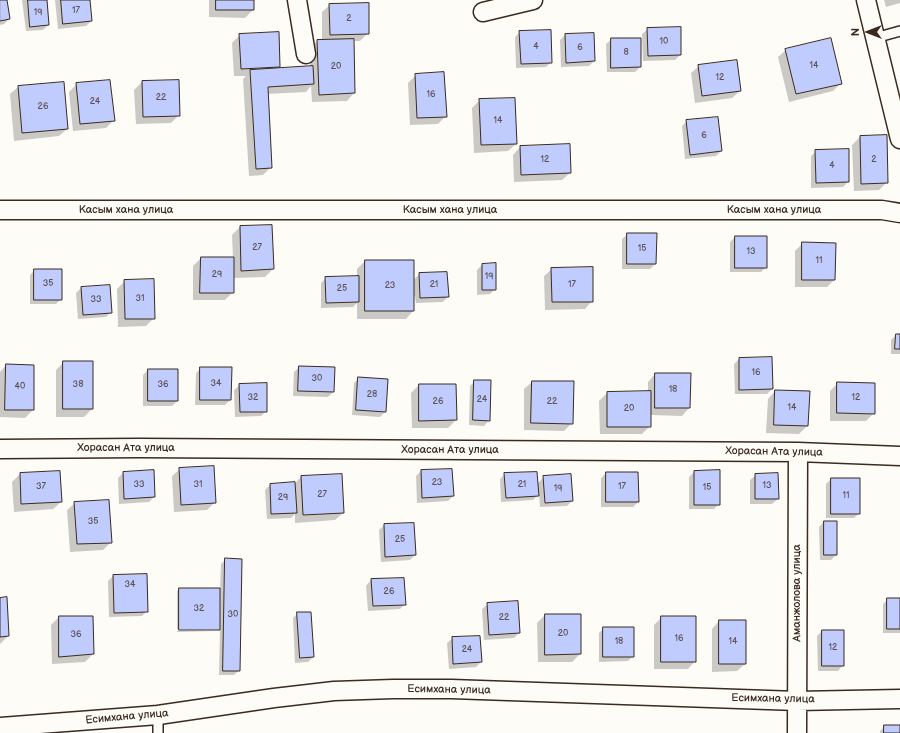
<!DOCTYPE html>
<html>
<head>
<meta charset="utf-8">
<style>
	body { margin:0 }
	#map { position:relative; width:900px; height:733px; overflow:hidden; background:#fdfcf7; font-family:"Balsamiq Sans",sans-serif }
	canvas { display:block }
	.north { position:absolute; left:848px; top:12px; width:40px; height:40px; -webkit-text-stroke:3px #fdfcf7; paint-order:stroke; rotate:270deg; font-size:11px; font-weight:700; line-height:16px; text-align:center; color:#3b2a1e }
	.north::after { content:''; display:block; margin:auto; width:14px; height:18px; background:#3b2a1e; clip-path:polygon(50% 0,100% 100%,50% 72%,0 100%) }
</style>
</head>
<body>
<div id="map">
<canvas width="900" height="733"></canvas>
<div class="north">N</div>
</div>
<script>
const ctx = document.querySelector('canvas').getContext('2d');
ctx.lineJoin = 'round';
function fill(path, color) { ctx.fillStyle = color; ctx.fill(path, 'evenodd'); }
function trace(path, color, width, dash) { ctx.strokeStyle = color; ctx.lineWidth = width; ctx.lineCap = dash ? 'butt' : 'round'; ctx.setLineDash(dash || []); ctx.stroke(path); }
function drawText(font, color, halo, rows, align = 'center') {
  ctx.font = font + ' "Balsamiq Sans",sans-serif'; ctx.lineWidth = 3.5; ctx.setLineDash([]); ctx.textBaseline = 'middle'; ctx.strokeStyle = halo; ctx.fillStyle = color; for (const [text, x, y, turn = 0] of rows) {
    ctx.save(); ctx.translate(x, y); ctx.rotate((+turn || 0) * Math.PI / 180); ctx.textAlign = isNaN(turn) ? turn : align; if (halo) ctx.strokeText(text, 0, 0); ctx.fillText(text, 0, 0); ctx.restore();
  }
}
const shadow = new Path2D(`
	M0,0h6l3,19 -5,5 -4,1z
	M22,0h24l2,25 -5,5 -17,1z
	M55,0h33l3,21 -5,5 -28,3z
	M209,0h44v10l-8,8 -36,-1z
	M884,0h16v3l-14,4z
	M330,5l38,28 -8,8h-7l1,52 -7,8 -35,1 -1,-16 -5,6 -39,2 4,73 -8,8 -14,1 -6,-97 3,-3h-12l-2,-33 8,-8 39,32 -3,3 34,-2v-19l7,-8h5v-29z
	M648,29l32,26 -5,5 -32,1 -1,-27z
	M520,32l31,30 -5,5 -30,1 -1,-31z
	M565,35l29,26 -5,5 -28,1 -1,-27z
	M612,39l28,28 -5,5h-28l-1,-28z
	M786,50l55,33 -8,8 -44,11 -11,-45z
	M699,66l41,25 -8,7 -37,5 -4,-30z
	M416,75l30,41 -8,8 -28,1 -2,-42z
	M142,82l37,33 -8,8 -35,1 -2,-34z
	M77,84l37,36 -8,8 -33,3 -4,-39z
	M18,87l49,42 -8,7 -45,5 -4,-47z
	M480,100l36,44 -8,7 -34,2 -2,-45z
	M687,121l34,30 -5,5 -31,3 -3,-33z
	M860,137l27,45 -8,8 -25,1 -2,-46z
	M520,147l50,26 -8,7 -48,2 -1,-27z
	M816,151l32,31 -5,5 -32,1v-32z
	M240,227l33,42 -8,8 -32,1v14l-8,8h-32v-34l8,-8h32l-1,-23z
	M628,234l27,30 -5,5h-28v-30z
	M735,237l31,30 -5,5h-31v-30z
	M803,243l31,37 -7,7h-32v-36z
	M365,261l48,19 7,-6 28,22 -5,6 -27,1 -1,-7h-2v15l-7,8h-49v-16l-4,4 -32,1v-25l5,-5 31,-1v-8z
	M482,265l13,24 -5,5 -13,1v-25z
	M552,269l40,32 -7,8 -40,1 -1,-34z
	M35,270l26,29 -5,5h-26v-29z
	M125,281l29,37 -8,8 -28,1 -1,-38z
	M81,288l30,24 -5,5 -28,2 -2,-26z
	M896,335h4v19h-9v-14z
	M739,359l33,30 -5,5h-32l-1,-30z
	M64,362h28v47l-8,8h-28v-47z
	M6,365l27,45 -8,8 -25,-1v-45z
	M299,367l34,25 -5,5 -35,-1 1,-24z
	M201,368h30l-1,32 -5,5h-30l1,-32z
	M148,370h29v31l-5,5h-29v-31z
	M655,374l34,34 -7,8 -32,-1v11l-8,8h-42l-1,-33 8,-8h41v-11z
	M359,378l26,34 -5,5 -28,-2 2,-32z
	M475,381l14,39 -5,6 -15,-1 1,-39z
	M532,382l40,41 -8,8 -40,-1v-41z
	M838,383l36,30 -8,8h-36v-30z
	M240,385l26,26 -5,5 -26,1 -1,-27z
	M419,385l37,35 -8,8h-36l-1,-35z
	M775,391l32,35 -8,8 -33,-1 2,-34z
	M180,469l35,33 -8,8 -33,2 -2,-36z
	M451,470l2,26 -5,5 -31,2 -1,-27 5,-5z
	M153,471l1,26 -5,5 -30,2 -1,-26 5,-5z
	M694,472l25,32 -5,5h-25v-32z
	M606,473h31l1,29 -5,5h-32v-29z
	M20,474l41,28 -8,7 -39,3 -2,-30z
	M505,474l32,10 7,-7 28,24 -5,5 -27,1 -1,-13 -6,6 -32,2 -1,-23z
	M756,475l22,24 -6,5h-22v-24z
	M301,477l42,36 -8,7 -40,3v-9l-4,4 -24,1 -2,-29 5,-5 25,-2z
	M831,479l28,34 -5,5h-28v-34z
	M75,503l36,39 -8,8 -33,2 -3,-42z
	M824,522l12,33 -5,5h-11l-1,-33z
	M384,525l31,30 -5,5 -29,2 -2,-32z
	M226,559l13,111 -5,5h-15l1,-47 -2,2v-1h-41v-38l3,-2h40l1,-25z
	M146,575l1,36 -5,5 -33,1 -1,-36 5,-5z
	M371,580l34,24 -5,5 -32,2 -2,-25z
	M0,599l8,37 -8,8z
	M888,599h12v34h-17v-29z
	M488,604l31,29 -5,5 -30,2 -2,-31z
	M298,613h12l3,44 -5,5 -13,1 -2,-45z
	M545,615h35v39l-8,8h-34l-1,-39z
	M59,617h33l1,37 -8,8 -33,2 -1,-39z
	M662,617l33,44 -7,8h-34v-44z
	M719,621l26,43 -8,7 -25,1v-43z
	M604,628l29,28 -5,5 -29,1v-29z
	M177,631h40l-40,1z
	M822,631l21,34 -5,6h-20l-1,-35z
	M453,638l28,24 -5,5 -27,2 -2,-26z
	M885,726h15v7h-20v-2z`);
const building = new Path2D(`
	M0,0h7l3,19 -10,2z
	M28,0h19l2,25 -19,2z
	M61,0h29l2,21 -29,3z
	M216,0h38v10h-38z
	M369,3v31l-39,1 -1,-31z
	M681,27v28l-33,1 -1,-28z
	M551,30l1,33 -31,1 -2,-33z
	M279,32l1,35 -39,2 -2,-35z
	M594,33l1,28 -29,2 -1,-29z
	M611,38h30v29l-30,1z
	M831,38l11,46 -46,10 -11,-45z
	M354,39l1,54 -36,2 -2,-55z
	M737,60l4,31 -39,5 -4,-31z
	M313,66l1,18 -46,3 4,81 -16,1 -6,-99z
	M444,72l3,45 -30,1 -2,-44z
	M110,80l5,41 -35,3 -4,-41z
	M179,80l1,36 -37,1 -1,-36z
	M64,82l4,47 -46,4 -4,-47z
	M515,98l2,46 -36,1 -2,-46z
	M718,117l4,34 -32,4 -4,-35z
	M887,135l1,48 -27,1 -1,-48z
	M570,144l1,29 -50,2 -1,-29z
	M849,149v33l-33,1 -1,-33z
	M272,225l2,44 -33,2 -1,-45z
	M627,233h30l-1,31h-29z
	M735,236h32v32h-32z
	M802,242l34,1 -1,37h-33z
	M201,257h33v36h-34z
	M365,260h49v51h-49z
	M496,263v27h-14v-26z
	M593,267v35h-41l-1,-34z
	M34,269h28v31h-28z
	M447,272l2,25 -29,1 -1,-25z
	M359,276v26l-33,1 -1,-26z
	M154,279l1,40h-30l-1,-39z
	M110,285l2,28 -29,2 -2,-28z
	M896,334h4v15h-5z
	M772,357l1,32 -34,1v-32z
	M63,361h30v48h-30z
	M6,364l28,1v45h-29z
	M299,366l36,1 -1,25 -36,-1z
	M200,367h32l-1,33h-31z
	M148,369h30v32h-30z
	M655,373h36l-1,35h-35z
	M358,377l30,2 -2,33 -30,-2z
	M474,380h17l-1,41 -17,-1z
	M532,381h42l-1,43 -42,-1z
	M837,382l38,1v31l-38,-1z
	M267,383v29h-27l-1,-28z
	M419,384h37l1,36 -38,1z
	M775,390l35,1 -2,35 -34,-1z
	M651,391v36h-44v-35z
	M214,466l2,37 -35,2 -2,-37z
	M452,469l2,27 -32,2 -1,-28z
	M154,470l1,27 -31,2 -1,-27z
	M720,470v35h-26v-34z
	M60,471l2,31 -41,2 -1,-31z
	M537,472l2,24 -33,2 -2,-25z
	M606,472h32l1,30h-33z
	M778,473l1,26h-24v-25z
	M342,474l2,39 -41,2 -2,-39z
	M571,474l2,27 -28,2 -2,-27z
	M831,478h29v36h-29z
	M295,482l2,31 -26,1 -1,-30z
	M109,500l3,43 -35,1 -3,-42z
	M824,521h13v34h-13z
	M414,523l2,32 -31,2 -1,-33z
	M225,558l17,1 -2,112h-17z
	M147,574l1,38 -34,1 -1,-38z
	M404,578l2,27 -33,1 -2,-27z
	M179,588h41v42h-41z
	M7,597l2,39 -9,1v-39z
	M887,598h13v31h-13z
	M518,601l2,32 -31,2 -2,-32z
	M297,612h14l3,45 -14,1z
	M545,614h36v40l-36,1z
	M59,616h34l1,38 -35,3z
	M661,616h35v46h-35z
	M719,620h27v44h-27z
	M603,627h31v30h-31z
	M822,630h22v36h-22z
	M480,636l2,26 -29,2 -1,-27z
	M884,725h16v8h-16z`);
const lane = new Path2D(`
	M875,38l25,-7
	M158,733v-18`);
const street = new Path2D(`
	M297,0l9,54
	M866,0l34,139
	M483,12l50,-12
	M0,210h882l18,3
	M0,449l139,-1 659,4 102,4
	M0,727l158,-12 116,-17 60,-7 59,-2h58l346,12 103,-2
	M797,733l1,-281`);
const numberNames = [
	["17",76,11],
	["19",38,13],
	["2",349,19],
	["10",664,42],
	["4",536,47],
	["6",580,48],
	["8",626,53],
	["14",814,66],
	["20",336,67],
	["12",720,78],
	["16",431,95],
	["22",161,98],
	["24",95,102],
	["26",43,107],
	["14",498,121],
	["6",704,136],
	["12",545,160],
	["2",874,160],
	["4",832,166],
	["27",257,248],
	["15",642,249],
	["13",751,252],
	["11",819,261],
	["29",217,275],
	["19",489,277],
	["35",48,284],
	["21",434,285],
	["17",572,285],
	["23",390,286],
	["25",342,289],
	["31",140,299],
	["33",96,300],
	["16",756,373],
	["30",317,379],
	["34",216,384],
	["38",78,385],
	["36",163,385],
	["40",20,387],
	["18",673,390],
	["28",372,395],
	["32",253,398],
	["12",856,398],
	["24",482,400],
	["26",438,402],
	["22",552,402],
	["14",792,408],
	["20",629,409],
	["23",437,483],
	["33",139,485],
	["31",198,485],
	["21",522,485],
	["13",767,486],
	["37",41,487],
	["17",622,487],
	["15",707,488],
	["19",558,489],
	["27",322,495],
	["11",846,496],
	["29",283,498],
	["35",93,522],
	["25",400,540],
	["34",130,585],
	["26",389,592],
	["32",199,609],
	["30",233,615],
	["22",504,618],
	["20",563,634],
	["36",76,635],
	["16",679,639],
	["18",619,642],
	["14",733,642],
	["12",833,648],
	["24",467,650]
];
const streetNames = [
	["Касым хана улица",126,210],
	["Касым хана улица",450,210],
	["Касым хана улица",774,210],
	["Хорасан Ата улица",126,448],
	["Хорасан Ата улица",450,450],
	["Хорасан Ата улица",774,452,1],
	["Аманжолова улица",797,593,-90],
	["Есимхана улица",449,690,1],
	["Есимхана улица",773,699,1],
	["Есимхана улица",127,717,-5]
];
fill(shadow, '#0003');
fill(building, '#c1ccfe');
trace(building, '#3b2a1e', 1);
trace(lane, '#3b2a1e', 12);
trace(street, '#3b2a1e', 21);
trace(lane, '#fdfcf7', 9);
trace(street, '#fdfcf7', 18);
drawText('9px', '#5c5256', null, numberNames);
drawText('11px', '#3b2a1e', '#fdfcf7', streetNames);
</script>
</body>
</html>
